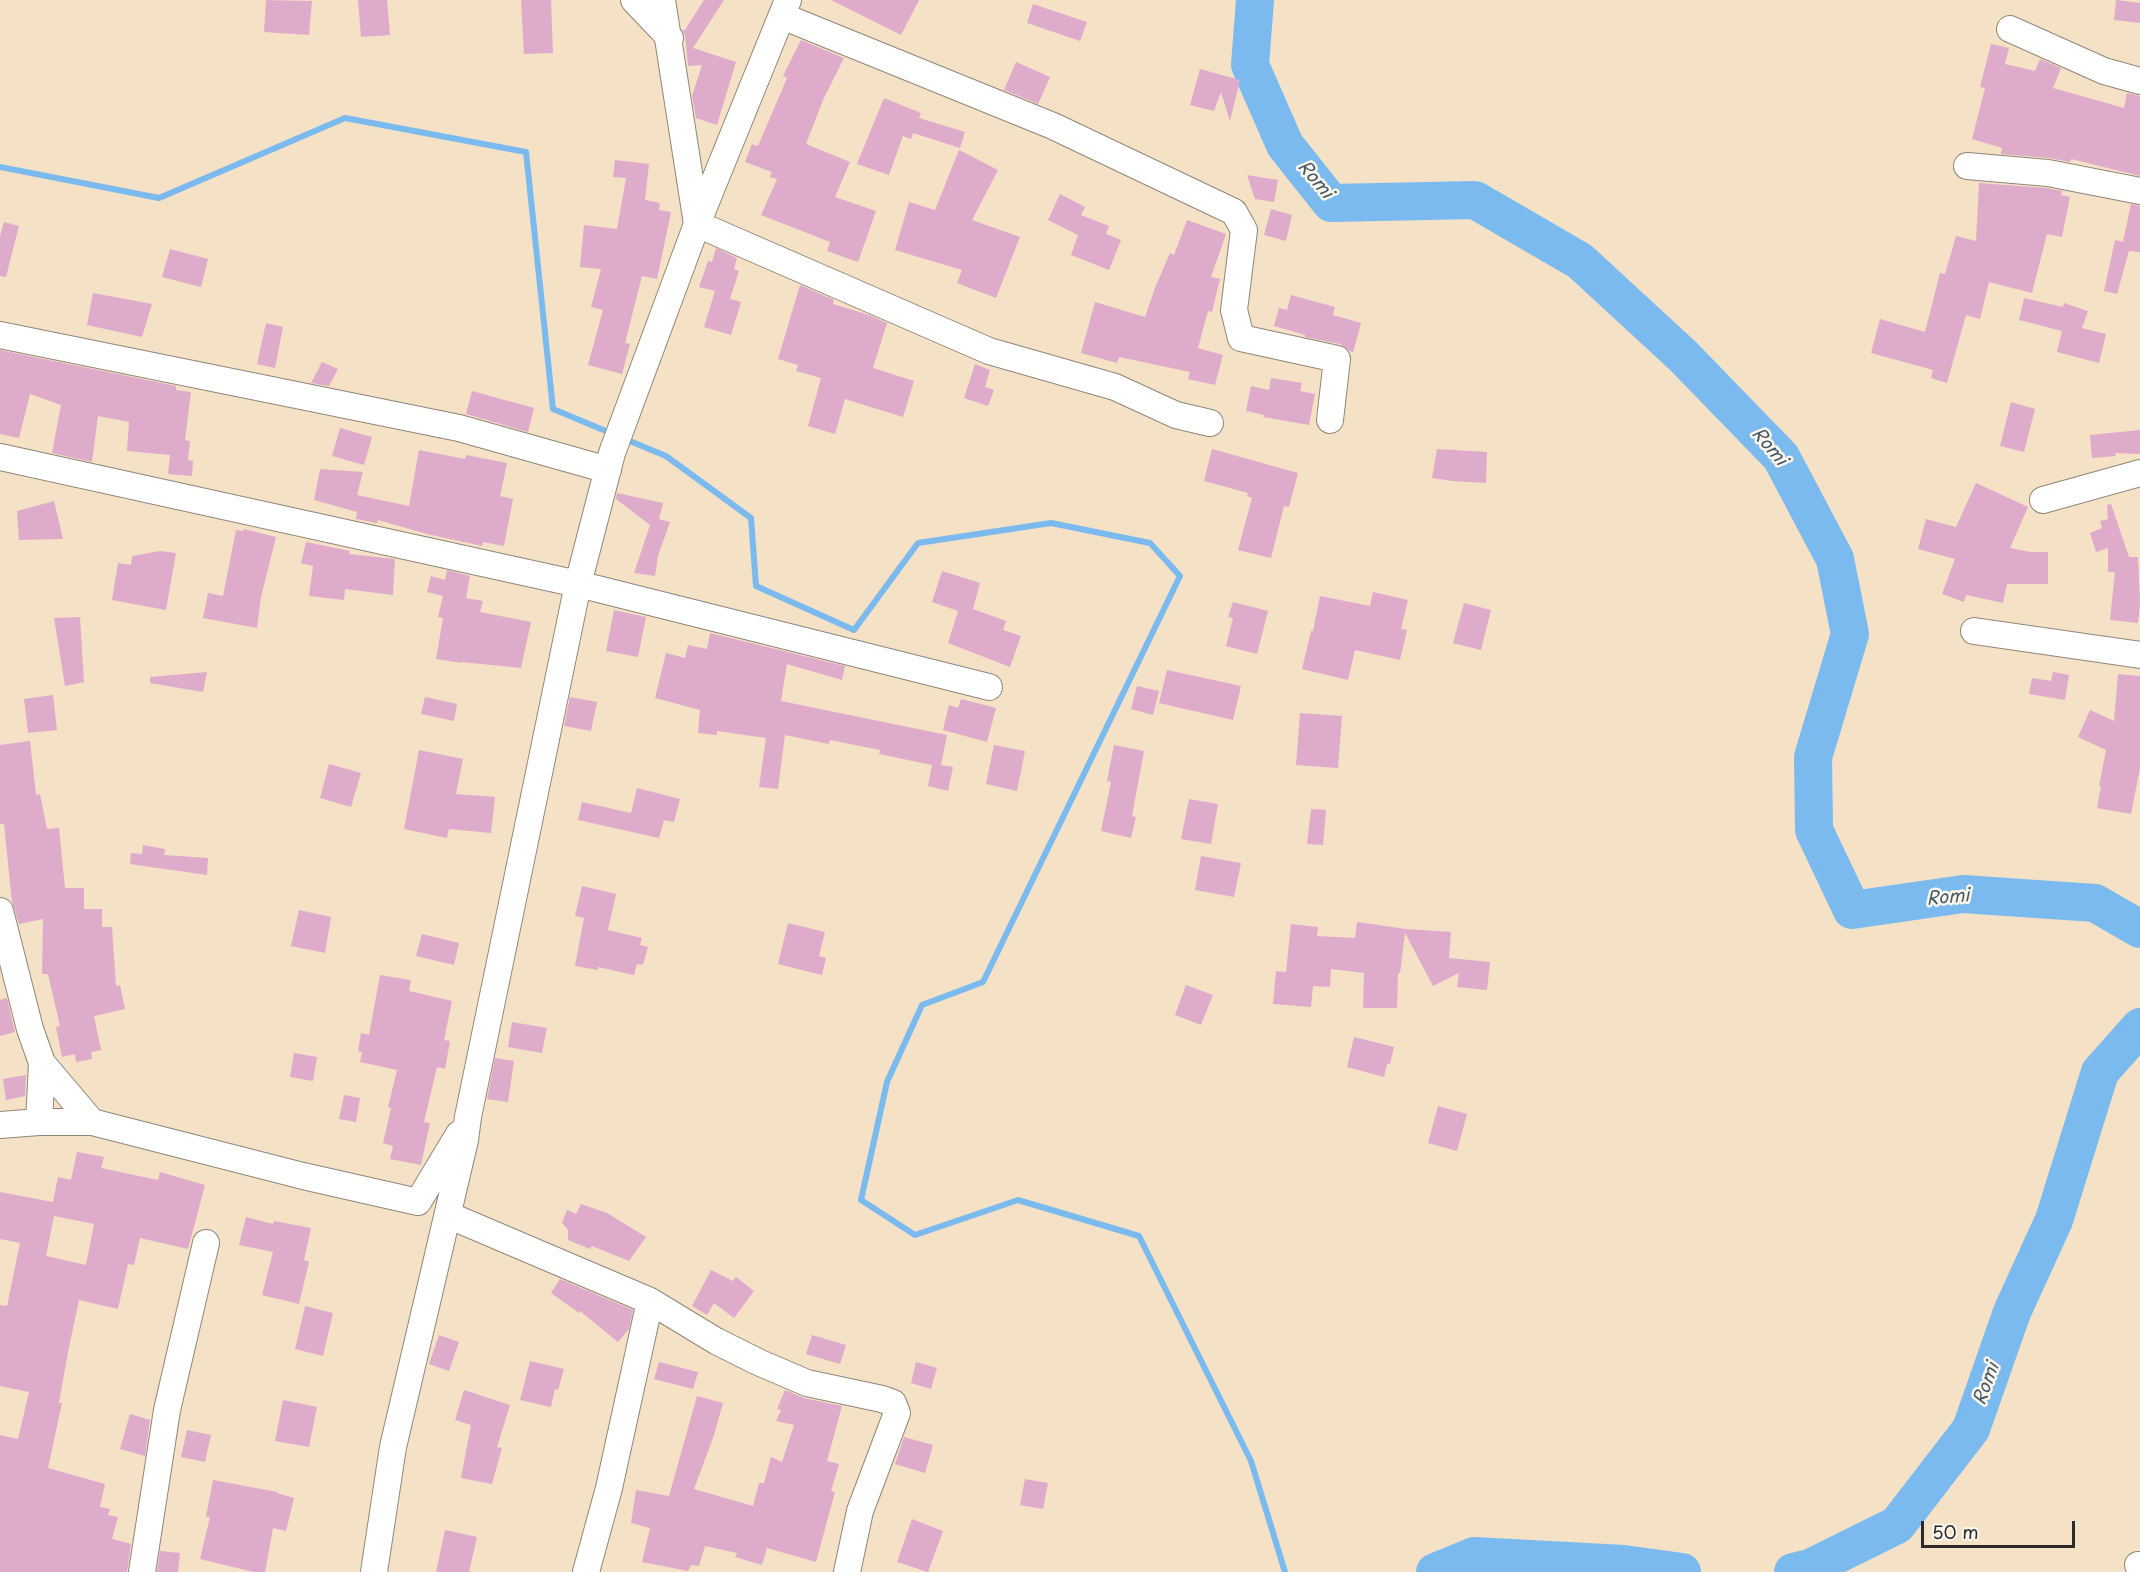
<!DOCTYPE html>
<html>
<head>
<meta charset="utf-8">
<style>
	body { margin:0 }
	#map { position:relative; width:2140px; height:1572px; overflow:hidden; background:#f5e1c6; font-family:"Playpen Sans",sans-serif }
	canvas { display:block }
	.scale { position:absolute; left:1921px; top:1521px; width:154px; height:27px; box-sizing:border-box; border:3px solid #2b2b2b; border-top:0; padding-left:8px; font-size:18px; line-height:21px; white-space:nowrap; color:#2b2b2b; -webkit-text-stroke:4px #fbf7ec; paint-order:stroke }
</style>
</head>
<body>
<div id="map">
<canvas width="2140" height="1572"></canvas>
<div class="scale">50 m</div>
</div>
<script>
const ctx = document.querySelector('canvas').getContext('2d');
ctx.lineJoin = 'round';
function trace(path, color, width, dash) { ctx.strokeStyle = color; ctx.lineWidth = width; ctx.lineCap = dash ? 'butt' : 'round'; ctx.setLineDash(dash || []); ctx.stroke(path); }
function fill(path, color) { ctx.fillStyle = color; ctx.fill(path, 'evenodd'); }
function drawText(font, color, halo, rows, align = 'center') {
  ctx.font = font + ' "Playpen Sans",sans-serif'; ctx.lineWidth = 5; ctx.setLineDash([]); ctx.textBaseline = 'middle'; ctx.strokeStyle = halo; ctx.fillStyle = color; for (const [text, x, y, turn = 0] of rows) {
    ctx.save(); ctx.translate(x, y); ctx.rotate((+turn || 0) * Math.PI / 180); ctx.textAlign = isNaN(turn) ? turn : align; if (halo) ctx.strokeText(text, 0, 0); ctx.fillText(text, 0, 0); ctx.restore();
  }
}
const stream = new Path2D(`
	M0,167l159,31 186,-80 181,34 27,257 60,25
	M625,439l41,17 85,62 5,68 98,44 64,-87 133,-20 99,20 30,33 -197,406 -61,23 -35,77 -26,118 54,35 103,-35 121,36 112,225 34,111`);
const river = new Path2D(`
	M1255,0l-5,65 35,80 46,58 144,-3 105,61 103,95 98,101 54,102 15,75 -37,123 1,73 38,80 111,-16 132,9 45,26
	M1435,1572l39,-16 150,8 58,8
	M1793,1572l17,-4 87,-43 74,-96 41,-117 42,-92 46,-148 40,-45`);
const building = new Path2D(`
	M266,0l46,1 -3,34 -45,-3z
	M358,0h29l3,35 -29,2z
	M521,0h30l2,53 -29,1z
	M704,0h20l-31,48 43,14 -19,63 -21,-7 -4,-22 10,-31 -14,1 -3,-31 -3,-5h3z
	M831,0h88l-18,35z
	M2116,0l24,3v20l-26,-3z
	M1033,4l54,18 -7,19 -53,-18z
	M801,40l43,18 -21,42 -17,44 44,18 -15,35 41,14 -18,51 -31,-11 3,-9 -69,-27 16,-36 -7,-2 2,-5 -27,-10 7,-18 6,2 29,-68 -4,-2z
	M1991,44l18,4 -4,16 30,7 5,-12 21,9 -8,20 71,20 3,-15 13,3v80l-69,-17 -1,3 -21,-4 -48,-4 1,-6 -30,-9 13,-51 -5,-1z
	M1016,62l34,15 -12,27 -34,-14z
	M1200,69l40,11 -10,41 -9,-29 -7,19 -24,-6z
	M884,98l37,15 -2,5 46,14 -5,16 -47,-15 -2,6 -8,-3 -14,39 -32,-11z
	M959,150l39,20 -26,50 48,17 -24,61 -39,-15 5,-13 -67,-20 14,-48 26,8z
	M615,160l34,4 -4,36 15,3 -1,7 12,2 -14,67 -15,-3 -17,67 5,1 -8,30 -34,-9 15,-55 -12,-3 10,-38 -21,-2 4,-42 33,4 9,-51 -13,-1z
	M1247,175l31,5 -4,22 -19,-3z
	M1979,183l67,5 16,3 -1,4 9,2 -8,40 -15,-3 -15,59 -43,-11 -9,37 -14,-4 -19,68 -16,-5 2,-8 -62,-17 9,-34 45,13 15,-59 5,1 11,-38 20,5z
	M1060,194l25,13 -4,8 28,11 -3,8 15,6 -12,30 -38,-15 7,-20 -30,-15z
	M2131,204l9,2v46l-11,-1 -12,43 -13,-3 11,-51 8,2z
	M1271,209l21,6 -6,26 -22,-6z
	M1187,220l39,14 -15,43 9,2 -8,33 -4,-1 -10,37 25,7 -8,30 -27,-6 2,-7 -71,-15 -2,6 -36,-10 14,-51 50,15 10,-29 15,-35 4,2z
	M4,222l15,4 -13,51 -6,-1v-40z
	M716,248l21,10 -3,11 5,2 -9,28 11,3 -10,33 -27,-8 11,-36 -16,-4 9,-26 4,1z
	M170,249l38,10 -7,28 -39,-10z
	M800,285l34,15 -1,4 36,11 18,8 -14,45 41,13 -11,36 -58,-18 -10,35 -27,-8 13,-48 -25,-7 2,-6 -20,-6z
	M93,293l59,11 -10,33 -55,-12z
	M1291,295l44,12 -2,8 28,8 -8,30 -13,-9 -35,-7v-2l-31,-9 5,-18 8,2z
	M2024,298l39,9 1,-4 24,8 -6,17 24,6 -7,29 -42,-11 5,-21 -43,-11z
	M266,323l17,4 -8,41 -18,-4z
	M0,350l176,36v4l15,2 -6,48 5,1 -2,19 5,1 -1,15 -24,-2 2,-19 -43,-4 2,-29 -31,-6 -6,46 -40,-9 9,-48 -31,-11 -11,44 -19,-4z
	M322,362l16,7 -9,17 -18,-3z
	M975,364l15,6 -5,17 9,3 -6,16 -24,-8z
	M1271,378l31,5 -2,8 15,3 -6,31 -46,-8 1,-2 -18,-4 5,-25 18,4z
	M472,391l62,17 -6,24 -62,-18z
	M2011,402l24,7 -11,43 -24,-6z
	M340,428l32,9 -8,28 -32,-9z
	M2140,430v24l-25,-1 1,3 -24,2 -2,-23z
	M1212,449l86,24 -9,34 -5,-1 -13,52 -33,-8 14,-52 -5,-2 1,-3 -44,-12z
	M1437,449l50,3 -1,31 -33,-2 -21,-3z
	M419,450l46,9 1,-4 41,8 -7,33 13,3 -9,47 -21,-4 -1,4 -55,-12 -49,-14 -1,3 -21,-4 1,-7 -43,-12 6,-31 43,3 -6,23 52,11z
	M1976,483l52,24 -18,41 21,4h17v32h-41l-4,19 -37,-8 -2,7 -22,-8 13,-35 -37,-10 8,-30 30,8z
	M617,493l46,10 -4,16 11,3 -12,34 -3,20 -21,-3 16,-48 -34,-26z
	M54,501l9,38 -44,1 -2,-29z
	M2111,504l18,53h9l2,46 -2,20 -28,-3 5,-48h-7v-24l-12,4 -6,-19 12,-5 -2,-7 8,-2 -1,-14z
	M244,529l32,8 -15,60 -4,31 -54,-10 5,-25 15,3 13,-66 7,1z
	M306,542l44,9 -1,3 46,5 -2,36 -48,-6 -1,11 -35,-4 4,-30 -12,-3z
	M160,551l16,2 -10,57 -54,-10 6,-37 13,2 1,-9z
	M447,570l23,6 -4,22 17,3 -3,11 51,10 -10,46 -60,-6v1l-25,-4 7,-41 -5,-1 5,-21 -16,-4 4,-16 14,4z
	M942,571l38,12 -7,26 33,12 -3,9 18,6 -11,31 -62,-24 10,-32 -26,-9z
	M1373,592l35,8 -7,29 6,1 -7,30 -45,-10 -7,30 -46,-11 9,-38h2l7,-35 50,10z
	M1233,602l35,9 -11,43 -31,-8 7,-28 -5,-1z
	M1464,603l27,7 -10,40 -28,-7z
	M614,610l32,7 -8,40 -32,-6z
	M80,617l4,65 -19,4 -11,-68z
	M710,633l135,33 -3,14 -55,-16 -6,37 166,34 -6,30 12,2 -5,24 -20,-5 4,-21 -53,-11 1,-4 -50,-10 -1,4 -44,-9 -7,54 -19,-2 7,-49 -49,-7v4l-19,-2 2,-23 -45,-12 11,-45 19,5 3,-13 19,4z
	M1167,670l74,16 -8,34 -74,-17z
	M207,672l-4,20 -53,-9v-6z
	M2053,672l16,3 -4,25 -36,-6 3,-16 19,3z
	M2118,674l22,2v92l-9,46 -34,-6 4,-22h-2l7,-36 -28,-13 12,-27 24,11z
	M1137,686l22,5 -6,24 -22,-6z
	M53,695l4,35 -29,3 -4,-34z
	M425,697l32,7 -3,17 -33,-7z
	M570,697l27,5 -6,29 -27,-5z
	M961,699l35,9 -9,34 -44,-12 6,-25 9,3z
	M1300,713l42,3 -4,52 -42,-3z
	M30,741l6,54 4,-1 7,35 12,-1 6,60h19v21h18v18h10l4,59 4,-1 5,24 -31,7 7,34 -10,2 1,7 -16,3 -1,-8 -13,3 -6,-30 4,-1 -12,-52h-6l1,-55 -24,5 -7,-22 -8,-78h-4v-79z
	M994,745l31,6 -8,40 -31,-7z
	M1114,745l30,6 -12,65 4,1 -5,21 -30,-7 10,-49 -4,-1z
	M419,750l44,9 -7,35 39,3 -4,36 -42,-4 -2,9 -43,-9z
	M329,764l32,9 -10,34 -31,-9z
	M637,788l43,11 -6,23 -10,-2 -5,18 -81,-18 4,-18 49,11z
	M1189,799l29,5 -7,40 -30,-5z
	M1311,809l15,1 -3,35 -16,-1z
	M143,845l22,4 -1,6 44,3 -1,17 -77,-11 1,-11 11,1z
	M1201,856l40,7 -7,34 -39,-7z
	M582,886l34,8 -8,36 34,8 -2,7 8,2 -5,18 -6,-1 -3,11 -36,-8v3l-23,-4 9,-48 -9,-2z
	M299,910l32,7 -6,36 -34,-7z
	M1357,922l49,7 45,3 -2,26 41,4 -3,28 -30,-3 2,-14 -26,13 -28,-53 -5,40h-2l-1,35h-34l1,-35 -33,-4 -1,18 -17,-1 -2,21 -38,-3 3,-33 10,1 5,-48 27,3 -1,9 38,2z
	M788,923l37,9 -6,24 7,2 -4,17 -44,-11z
	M422,934l37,9 -5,22 -38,-9z
	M380,975l31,5 -2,11 43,10 -8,39 6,1 -5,28 -8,-2 -13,55 6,1 -9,42 -31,-6 3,-13 -10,-3 8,-35 -3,-1 9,-37 -37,-8 2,-10 -4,-1 3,-18 8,2z
	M1186,985l27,10 -12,30 -26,-10z
	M7,998l8,34 -15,4v-36z
	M512,1022l35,6 -5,25 -34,-6z
	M1354,1037l40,10 -4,17h-3l-3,13 -37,-10z
	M294,1053l23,4 -4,24 -23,-4z
	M495,1058l19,3 -6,41 -21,-3z
	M26,1075l-1,21 -19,4 -3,-21z
	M344,1095l16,3 -4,24 -17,-3z
	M1438,1106l29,8 -10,37 -29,-8z
	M77,1152l27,5 -3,11 57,12 2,-8 45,13 -17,64 -48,-11 -6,27 -6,-1 -10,45 -39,-9 -11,52 -9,51h3l-14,65 57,16 -5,23 10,2 -2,6 10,2 -6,22 19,5 -4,28h-127v-137l18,4 11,-47 -29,-6v-81l7,1 13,-63 -20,-4v-47l53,10 5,-25 13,3zM54,1216l40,8 -8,41 -40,-9z
	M581,1204l26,9 39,24 -17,24 -37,-15 -2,3 -22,-9v-10l-6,-7 5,-13 9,4z
	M246,1217l27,7 1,-3 37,7 -7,32 5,2 -10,42 -37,-9 11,-43 -34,-7z
	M711,1270l22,11 3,-4 18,14 -20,27 -20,-15 -7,12 -15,-9z
	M560,1279l73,31 -4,19 -11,13 -38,-31 -1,2 -28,-20z
	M305,1306l28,7 -10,43 -28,-7z
	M439,1335l20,7 -10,29 -20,-7z
	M812,1335l34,10 -6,19 -34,-10z
	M530,1361l34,8 -6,21 -3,-1 -4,18 -31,-7z
	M659,1362l39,10 -5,17 -39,-10z
	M916,1362l21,6 -6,21 -20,-6z
	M464,1390l46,15 -13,42 5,1 -10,36 -31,-6 10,-53 -16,-5z
	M785,1390l19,8 38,8 -15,55 12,3 -8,27 4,1 -19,70 -49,-14 -5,17 -27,-8 2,-4 -32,-7 -6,20 -8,-1 -3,6 -46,-9 8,-34 -19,-5 5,-33 33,6 28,-100 26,7 -9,32 -20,54 59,17 6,-23h5l7,-26 11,5 12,-37 -18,-4 5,-11 -4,-1z
	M283,1400l34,7 -8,40 -34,-6z
	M130,1414l20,6 -5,36 -25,-7z
	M187,1430l24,5 -6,27 -24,-5z
	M904,1437l29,8 -8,28 -30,-9z
	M1025,1479l23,4 -5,26 -23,-4z
	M213,1480l64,12v1l17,5 -8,33 -13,-3 -8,44h-11l-54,-13 10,-42h-4z
	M912,1519l31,12 -15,41 -31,-10z
	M445,1530l32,7 -8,35h-33z
	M160,1551l20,2 -2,19h-21z`);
const minor = new Path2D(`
	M634,0l36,38
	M662,0l35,224 292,127 126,36 61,28 34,8
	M782,16l271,110 181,86 10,18 -10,80 7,28 96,21 -7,61
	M2010,29l94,42 36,10
	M1967,166l81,7 92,18
	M0,335l459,93 149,42
	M0,457l578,127 411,103
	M2043,500l97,-27
	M1974,631l166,24
	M0,911l30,118 12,34 50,59 211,54 115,26 41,-68
	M39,1122l3,-59
	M0,1125l39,-3h53
	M448,1215l202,86 66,40 42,21 49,21 75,16 11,4 4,10 -37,98 -13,61
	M2138,1565h2
	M142,1572l25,-162 39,-167
	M374,1572l19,-125 72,-307 3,-23 110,-533 34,-131 85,-229 91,-224
	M586,1572l23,-84 41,-187`);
const waterNames = [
	["Romi",1315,180,50],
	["Romi",1769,447,50],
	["Romi",1948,898,-5],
	["Romi",1987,1384,-70]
];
trace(stream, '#7bbaef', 6);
trace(river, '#7bbaef', 38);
fill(building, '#deabcb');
trace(minor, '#908678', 28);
trace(minor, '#fff', 26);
drawText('italic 18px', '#435666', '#fbf7ec', waterNames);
</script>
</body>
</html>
